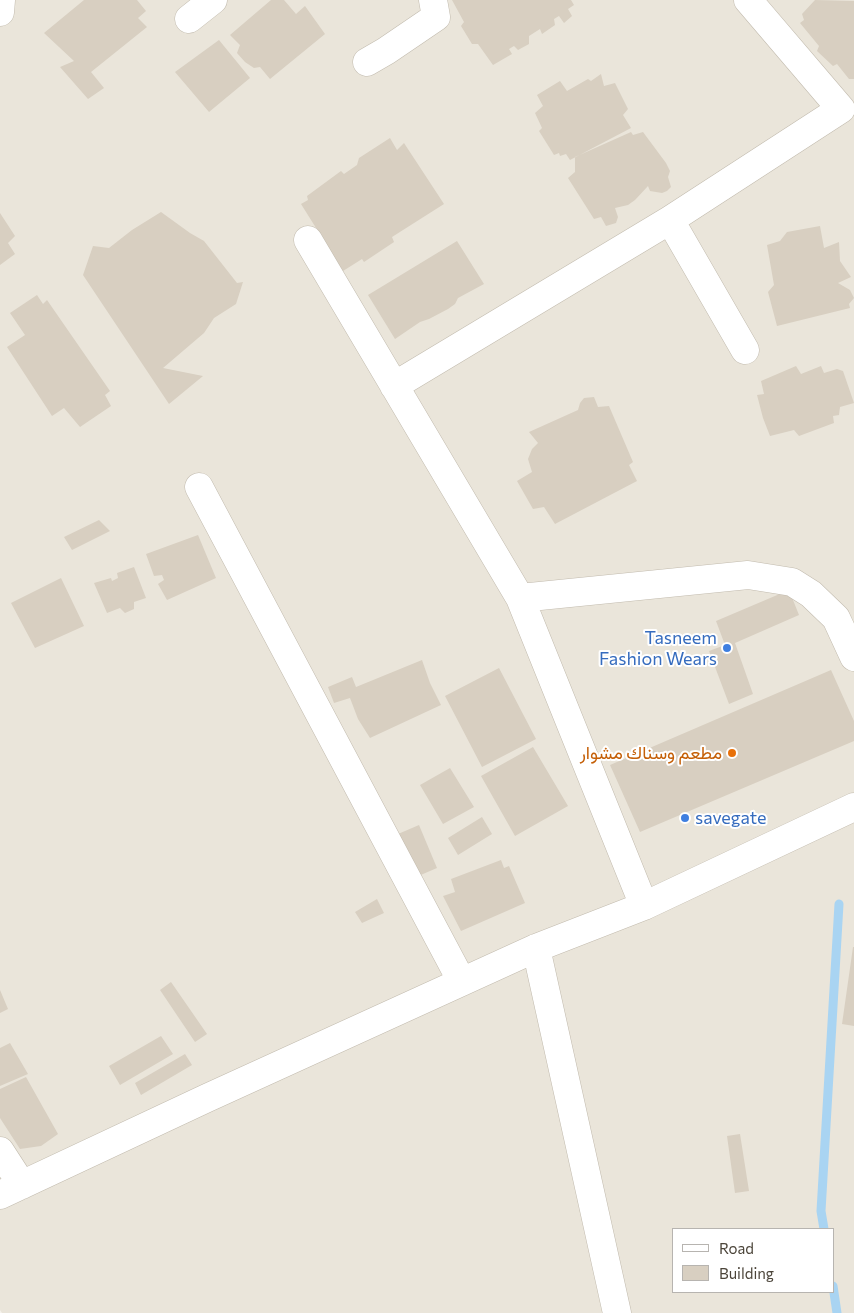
<!DOCTYPE html>
<html>
<head>
<meta charset="utf-8">
<style>
	body { margin:0 }
	#map { position:relative; width:854px; height:1313px; overflow:hidden; background:#f6f3ec; font-family:Commissioner,sans-serif }
	canvas { display:block }
	.legend { position:absolute; left:672px; top:1228px; width:162px; height:65px; box-sizing:border-box; background:#fff; border:1px solid #b7b4b0; margin:0; padding:6px 9px; list-style:none; font-size:15px; color:#4b4439 }
	.legend li { display:flex; align-items:center; gap:10px; height:25px }
	.legend b { width:25px; border:1px solid #b7b4b0 }
</style>
</head>
<body>
<div id="map">
<canvas width="854" height="1313"></canvas>
<ul class="legend">
<li><b style="height:6px;background:#fff"></b>Road</li>
<li><b style="height:14px;background:#d8cfc1"></b>Building</li>
</ul>
</div>
<script>
const ctx = document.querySelector('canvas').getContext('2d');
ctx.lineJoin = 'round';
function fill(path, color) { ctx.fillStyle = color; ctx.fill(path, 'evenodd'); }
function trace(path, color, width, dash) { ctx.strokeStyle = color; ctx.lineWidth = width; ctx.lineCap = dash ? 'butt' : 'round'; ctx.setLineDash(dash || []); ctx.stroke(path); }
function drawText(font, color, halo, rows, align = 'center') {
  ctx.font = font + ' Commissioner,Vazirmatn,sans-serif'; ctx.lineWidth = 4; ctx.setLineDash([]); ctx.textBaseline = 'middle'; ctx.strokeStyle = halo; ctx.fillStyle = color; for (const [text, x, y, turn = 0] of rows) {
    ctx.save(); ctx.translate(x, y); ctx.rotate((+turn || 0) * Math.PI / 180); ctx.textAlign = isNaN(turn) ? turn : align; if (halo) ctx.strokeText(text, 0, 0); ctx.fillText(text, 0, 0); ctx.restore();
  }
}
const residential = new Path2D(`
	M0,0h854v1313h-852l-2,-3zM673,1229h160v63h-160z`);
const stream = new Path2D(`
	M824,1229l-3,-18 18,-307
	M833,1286l4,27`);
const building = new Path2D(`
	M84,0h53l9,11 -8,7 9,9 -56,45 13,16 -16,11 -28,-32 14,-6 -30,-28z
	M271,0h13l12,14 9,-8 20,28 -55,45 -10,-12 -6,1 -9,-6 -8,-9 3,-8 -10,-10z
	M452,0h119l3,5 -6,4 4,7 -8,7 -5,-7 -5,3 1,6 -13,9 -2,-5 -11,7v8l-11,6 -4,-4 -5,3 3,5 -19,11 -15,-21h-6l-11,-18 3,-4z
	M815,0l39,1v78h-5l-12,-15 -4,2 -16,-15 2,-5 -19,-23 4,-3 -2,-6z
	M219,40l31,38 -41,34 -34,-40z
	M601,74l3,12 11,-3 13,26 -5,6 8,13 -61,32 -4,-6 -6,2 -1,-3 -5,2 -15,-24 3,-3 -7,-15 8,-7 -6,-11 23,-14 7,10 21,-12 3,2z
	M631,132l2,3 10,-3 23,31 4,8 -2,6 3,10 -4,4 -5,2 -12,-2 -2,-5 -13,14 -7,5 -13,3 3,9 -2,6 -10,3 -5,-9 -7,2 -26,-41 7,-6v-15z
	M390,138l7,12 7,-7 40,61 -52,33 2,5 -30,20 -2,-3 -19,12 -42,-67 7,-4 -1,-4 34,-25 3,3 13,-9 2,-7z
	M161,212l29,21 14,8 33,42 6,-1 -7,22 -22,14 -10,15 -41,35 40,8 -34,28 -86,-129 10,-29 16,2 23,-18z
	M0,213l15,23 -7,7 7,11 -15,11z
	M820,226l4,22 15,-6 1,19 11,16 -13,6 12,7 4,8 -5,6 1,4 -73,18 -9,-34 6,-7 -7,-40 13,-4 7,-9z
	M457,241l27,43 -26,14 -3,6 -7,5 -19,10 -9,3 -25,17 -27,-44z
	M37,295l6,9 4,-4 63,91 -5,4 6,11 -31,21 -16,-19 -12,8 -45,-69 18,-12 -15,-22z
	M796,366l5,8 20,-8 3,7 13,-4 6,2 11,32 -14,4 -1,8 -6,1 1,7 -35,13 -5,-6 -24,6 -7,-18 -6,-23 7,-1 -3,-13z
	M594,397l4,10 11,-1 24,56 -4,3 8,16 -82,43 -11,-17 -11,2 -16,-28 15,-9 -4,-13 4,-10 6,-6 -9,-11 49,-22 2,-7 4,-5z
	M99,520l11,11 -38,19 -8,-13z
	M198,535l18,43 -49,22 -9,-16 6,-4 -2,-5 -8,1 -8,-22z
	M134,567l12,31 -12,4v7l-9,4 -5,-5 -13,5 -13,-30 17,-5 1,3 6,-3 -1,-5z
	M61,578l23,48 -49,22 -24,-45z
	M789,590l10,25 -64,28 18,51 -24,10 -20,-53 16,-6 -9,-24z
	M422,660l8,23 11,22 -71,33 -12,-19 -8,-21 -16,5 -6,-16 24,-10 4,10z
	M499,668l37,71 -54,28 -37,-71z
	M831,670l23,51v20l-214,91 -30,-67z
	M533,747l35,59 -53,30 -34,-60z
	M450,768l24,39 -31,17 -23,-39z
	M482,817l10,17 -34,21 -10,-17z
	M419,825l18,43 -21,9 -18,-43z
	M501,860l3,8 5,-2 16,37 -64,28 -18,-35 12,-4 -4,-13z
	M377,899l7,14 -22,10 -7,-11z
	M853,947h1v79l-12,-2z
	M171,982l36,52 -12,8 -35,-52z
	M0,990l8,19 -8,4z
	M161,1036l12,18 -53,31 -11,-19z
	M10,1043l18,31 -28,12v-38z
	M185,1054l7,11 -51,30 -6,-12z
	M26,1077l32,57 -17,12 -21,3 -20,-31v-29z
	M740,1134l9,57 -14,2 -8,-57z`);
const minor = new Path2D(`
	M0,12l1,-12
	M189,19l24,-19
	M367,62l19,-11 50,-34 -3,-17
	M670,220l171,-111 -93,-109
	M308,240l212,358 124,308
	M394,386l276,-166 75,130
	M199,487l263,495
	M520,598l228,-23 44,7 19,12 25,24 18,39
	M536,948l81,365
	M0,1151l22,34
	M0,1195l207,-97 329,-150 108,-42 210,-99`);
const markers = [
	[727,648,5,"#3f7fe0"],
	[732,753,5,"#e8710a"],
	[685,818,5,"#3f7fe0"]
];
const shopNames = [
	["Tasneem",717,638],
	["Fashion Wears",717,659],
	["savegate",695,818,"left"]
];
const foodNames = [
	["مطعم وسناك مشوار",722,753]
];
fill(residential, '#eae5da');
trace(stream, '#a9d4f2', 9);
fill(building, '#d8cfc1');
trace(minor, '#c2bbae', 29);
trace(minor, '#fff', 28);
for (const [x, y, r, color] of markers) { const dot = new Path2D(); dot.arc(x, y, r, 0, 2 * Math.PI); ctx.fillStyle = color; ctx.fill(dot); trace(dot, '#fff', 2); }
drawText('18px', '#366cbe', '#fff', shopNames, 'right');
drawText('18px', '#c56008', '#fff', foodNames, 'right');
</script>
</body>
</html>
